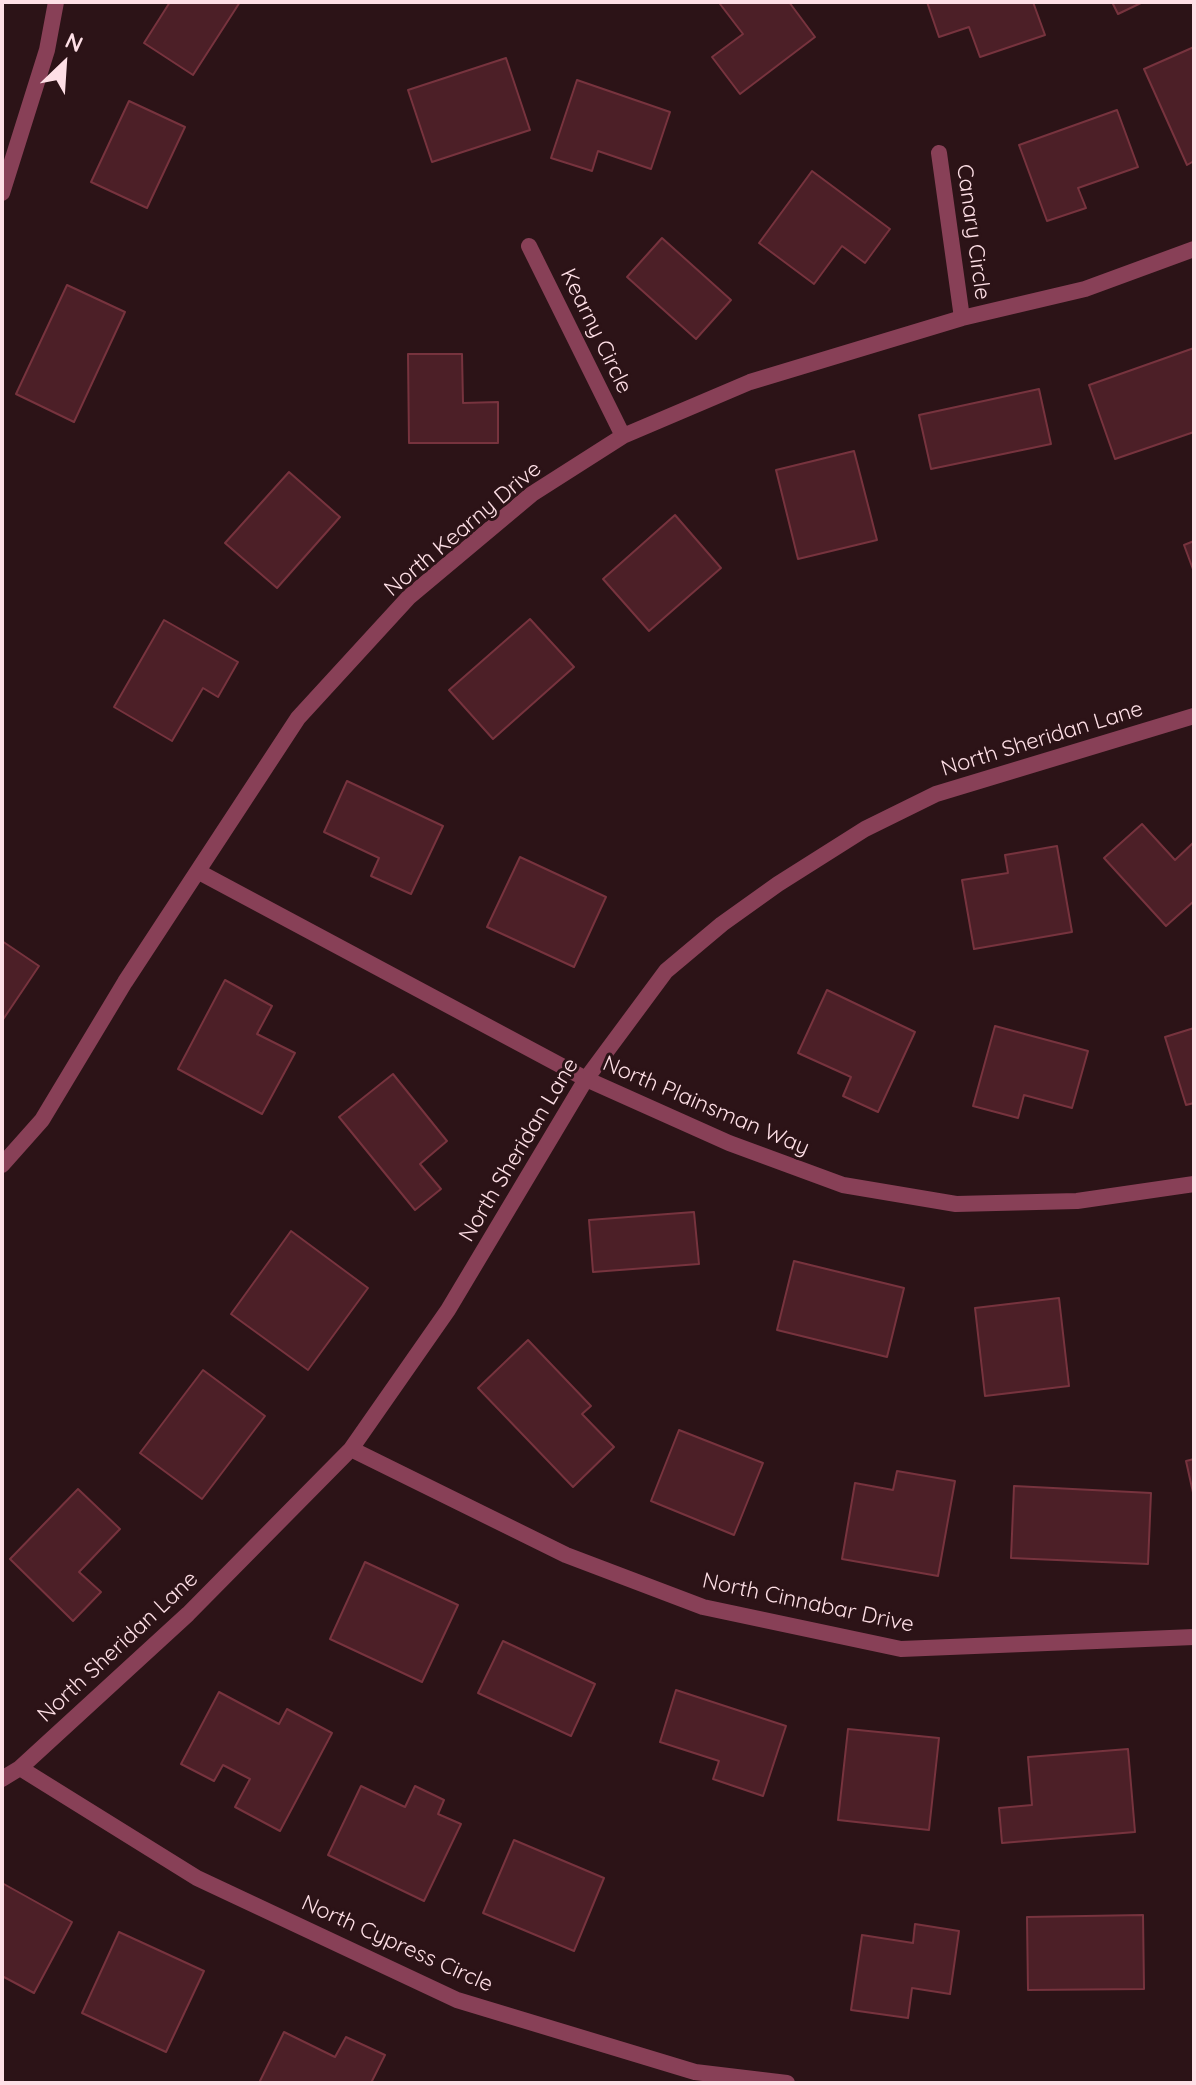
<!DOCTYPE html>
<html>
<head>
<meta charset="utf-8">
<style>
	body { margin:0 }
	#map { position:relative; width:1196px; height:2085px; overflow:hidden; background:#2c1317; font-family:Quicksand,sans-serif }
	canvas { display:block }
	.frame { position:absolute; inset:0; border:4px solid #fedfe6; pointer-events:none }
	.north { position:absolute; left:24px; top:24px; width:80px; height:80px; -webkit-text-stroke:6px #2c1317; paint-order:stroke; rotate:25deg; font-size:22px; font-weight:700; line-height:32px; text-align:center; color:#fedfe6 }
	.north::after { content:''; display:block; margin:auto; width:28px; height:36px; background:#fedfe6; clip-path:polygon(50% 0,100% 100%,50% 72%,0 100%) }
</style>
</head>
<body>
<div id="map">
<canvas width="1196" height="2085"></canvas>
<div class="frame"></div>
<div class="north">N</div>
</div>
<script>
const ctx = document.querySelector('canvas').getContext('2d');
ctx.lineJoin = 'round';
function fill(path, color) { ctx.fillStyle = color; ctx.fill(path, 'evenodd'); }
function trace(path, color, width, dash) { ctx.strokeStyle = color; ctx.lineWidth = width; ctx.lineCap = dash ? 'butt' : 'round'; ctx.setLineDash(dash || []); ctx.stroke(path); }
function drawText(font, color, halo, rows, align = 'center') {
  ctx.font = font + ' Quicksand,sans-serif'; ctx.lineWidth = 6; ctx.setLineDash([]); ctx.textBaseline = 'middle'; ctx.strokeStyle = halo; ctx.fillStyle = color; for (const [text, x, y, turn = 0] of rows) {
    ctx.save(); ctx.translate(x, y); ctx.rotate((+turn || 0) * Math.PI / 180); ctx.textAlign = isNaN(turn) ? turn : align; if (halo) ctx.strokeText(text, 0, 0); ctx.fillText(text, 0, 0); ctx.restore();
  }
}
const building = new Path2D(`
	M170,2h70l-47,73 -49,-32z
	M722,2h67l26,35 -75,57 -28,-37 31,-23 -23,-30z
	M927,2h106l12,33 -65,22 -11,-30 -30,10z
	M1112,2h31l-25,12z
	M1194,47v114l-7,4 -43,-96z
	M506,58l24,72 -98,32 -24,-72z
	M577,80l93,32 -19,57 -53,-18 -6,20 -41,-13z
	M129,101l56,26 -38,81 -56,-26z
	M1117,110l21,57 -60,21 8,20 -39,13 -28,-76z
	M812,171l78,58 -25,34 -23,-17 -28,38 -55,-41z
	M662,238l69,62 -35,39 -69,-62z
	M67,285l58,27 -51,110 -58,-28z
	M1194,348v84l-79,27 -26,-74z
	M408,354h54l1,49 35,-1v41h-89z
	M1039,389l12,55 -120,25 -12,-54z
	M854,451l23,89 -79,19 -22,-89z
	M289,472l51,45 -63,71 -52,-45z
	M675,515l46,53 -72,63 -46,-52z
	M1194,541v31l-10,-27z
	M530,619l44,48 -81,72 -44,-49z
	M164,620l74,42 -20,35 -15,-9 -31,53 -58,-34z
	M347,781l96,45 -32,68 -40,-18 8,-18 -55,-26z
	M1142,824l33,36 19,-18v59l-28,25 -62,-68z
	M1057,846l15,86 -98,17 -12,-69 46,-7 -3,-18z
	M520,857l86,40 -32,70 -87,-40z
	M2,941l37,25 -37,55z
	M225,980l47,26 -15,28 38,19 -33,61 -84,-45z
	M827,990l88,42 -37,80 -35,-16 8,-19 -53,-24z
	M995,1026l93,25 -16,57 -48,-13 -6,23 -45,-12z
	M1194,1028v75l-8,2 -21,-68z
	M393,1074l54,67 -27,23 21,25 -26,21 -76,-93z
	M694,1212l5,52 -106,8 -4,-52z
	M291,1231l77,57 -60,82 -77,-56z
	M794,1261l110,27 -17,69 -110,-27z
	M1059,1298l10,88 -84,10 -10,-88z
	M528,1340l63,66 -9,8 32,33 -41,40 -95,-99z
	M203,1370l62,46 -63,83 -62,-46z
	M679,1430l84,33 -29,72 -83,-34z
	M1194,1459v38l-8,-36z
	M897,1471l58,10 -17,95 -96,-17 13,-76 38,7z
	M1014,1486l137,7 -3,71 -137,-6z
	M78,1489l42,40 -41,43 22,20 -28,29 -63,-62z
	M365,1562l93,43 -36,77 -92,-43z
	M503,1641l92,43 -24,52 -93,-43z
	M676,1690l110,36 -23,70 -50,-17 6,-18 -59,-19z
	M219,1692l60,32 8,-15 45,24 -52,98 -45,-24 15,-28 -27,-14 -9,16 -33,-17z
	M848,1729l91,9 -10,92 -91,-10z
	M1128,1749l7,83 -133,11 -3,-35 33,-3 -4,-48z
	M361,1786l44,21 10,-21 29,14 -6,14 23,10 -37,77 -96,-46z
	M514,1840l90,38 -30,73 -91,-38z
	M2,1883l70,39 -38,71 -32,-17z
	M1143,1915l1,74 -116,1 -1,-73z
	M915,1924l44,7 -9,63 -38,-6 -4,30 -57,-8 11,-75 51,8z
	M119,1932l85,39 -38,81 -84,-39z
	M284,2032l51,25 11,-20 39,18 -14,28h-112z`);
const street = new Path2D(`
	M939,153l23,165
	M2,193l45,-143 9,-48
	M529,246l94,190
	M199,872l387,207 143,64 114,42 113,19 121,-3 117,-17
	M2,1165l40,-45 83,-138 173,-264 111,-121 123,-103 91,-58 127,-54 212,-64 123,-29 109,-40
	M351,1449l215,106 137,52 198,42 293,-12
	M20,1768l177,110 260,122 238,72 92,11
	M2,1779l18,-11 168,-154 163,-165 97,-139 138,-231 80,-108 56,-47 56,-40 87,-55 71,-35 258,-78`);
const streetNames = [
	["Canary Circle",973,232,82],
	["Kearny Circle",596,331,64],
	["North Kearny Drive",463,529,-40],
	["North Sheridan Lane",1042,739,-17],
	["North Plainsman Way",706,1106,23],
	["North Sheridan Lane",519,1150,-59],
	["North Cinnabar Drive",808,1603,12],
	["North Sheridan Lane",118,1647,-43],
	["North Cypress Circle",397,1944,24]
];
fill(building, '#4c1f27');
trace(building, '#77333e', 2);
trace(street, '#884057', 16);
drawText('22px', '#fedfe6', '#2c1317', streetNames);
</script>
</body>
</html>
